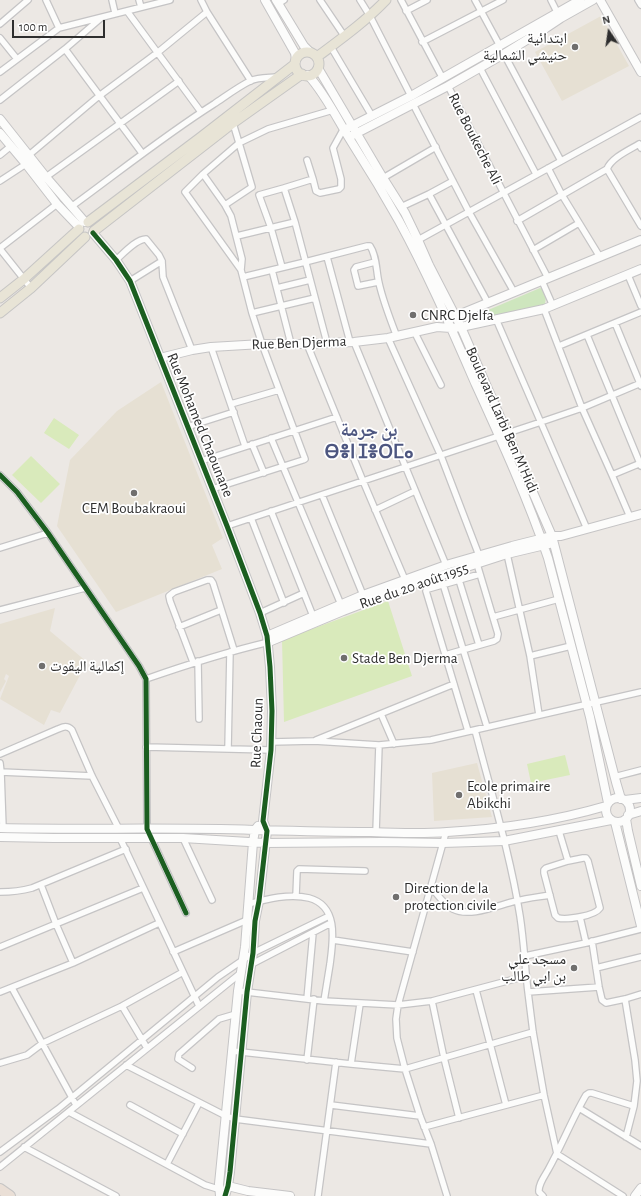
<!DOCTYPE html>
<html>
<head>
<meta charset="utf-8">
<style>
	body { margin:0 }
	#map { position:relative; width:641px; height:1196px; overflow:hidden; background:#ece8e4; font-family:"Alegreya Sans",sans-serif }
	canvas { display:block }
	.north { position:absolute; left:589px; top:12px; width:40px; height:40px; -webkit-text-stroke:3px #fff; paint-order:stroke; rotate:347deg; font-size:11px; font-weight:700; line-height:16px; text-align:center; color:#2e2e2e }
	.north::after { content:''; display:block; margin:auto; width:14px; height:18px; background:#2e2e2e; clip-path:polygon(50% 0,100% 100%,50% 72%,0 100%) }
	.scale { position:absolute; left:12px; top:20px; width:93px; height:18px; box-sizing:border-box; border:2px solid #2e2e2e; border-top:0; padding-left:5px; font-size:12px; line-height:14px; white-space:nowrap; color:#2e2e2e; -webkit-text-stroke:3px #fff; paint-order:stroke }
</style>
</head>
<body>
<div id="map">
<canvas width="641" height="1196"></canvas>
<div class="north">N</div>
<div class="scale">100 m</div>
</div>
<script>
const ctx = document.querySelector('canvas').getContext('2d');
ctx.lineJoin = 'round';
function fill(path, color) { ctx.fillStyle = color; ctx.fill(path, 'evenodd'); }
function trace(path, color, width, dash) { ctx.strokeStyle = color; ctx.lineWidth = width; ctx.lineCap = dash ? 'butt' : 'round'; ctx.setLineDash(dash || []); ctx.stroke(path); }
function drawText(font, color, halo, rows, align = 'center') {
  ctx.font = font + ' "Alegreya Sans","Noto Naskh Arabic","Noto Sans Tifinagh",sans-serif'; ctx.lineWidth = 3.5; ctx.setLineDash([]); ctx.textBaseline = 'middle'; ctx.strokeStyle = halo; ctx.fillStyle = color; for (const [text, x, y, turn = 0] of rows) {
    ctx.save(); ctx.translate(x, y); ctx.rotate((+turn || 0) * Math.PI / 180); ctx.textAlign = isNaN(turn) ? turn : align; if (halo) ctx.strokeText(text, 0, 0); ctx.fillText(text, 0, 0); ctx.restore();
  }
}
const education = new Path2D(`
	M601,16l28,50 -67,35 -27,-49z
	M161,382l62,156 -11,7 10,24 -106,43 -59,-86 13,-66 47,-49z
	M55,608l-5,23 37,31 -27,51 -9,-3 -7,15 -44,-26 9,-23 -3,-2 -2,5 2,2 -6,11v-68z
	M477,763l15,54 -58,4 -2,-48z`);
const green = new Path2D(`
	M540,288l3,1 3,8 -1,7 -3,2 -67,14 -1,-2v-2z`);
const pitch = new Path2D(`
	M54,418l25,17 -10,14 -25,-16z
	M31,456l29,28 -19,19 -29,-28z
	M388,601l24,75 -128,46 -2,-82z
	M565,755l5,20 -39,8 -4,-19z`);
const street = new Path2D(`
	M46,0l13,28
	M112,0l3,13
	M139,0l2,7
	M201,0l6,12 44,69
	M320,0l25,37
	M360,0l10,16 41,80
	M401,0l41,77
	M475,0l25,46
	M551,0l8,16
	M638,0l3,5
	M278,4l6,-4
	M127,11l74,101
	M406,11l21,-11
	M0,24l28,-24
	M0,38l17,21
	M422,42l81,-42
	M331,47l41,69
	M65,49l77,104
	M504,54l57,107
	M480,68l56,106
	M0,72l59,-44 111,-28
	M448,86l100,192
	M0,100l65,-51 36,-31
	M413,104l56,108 45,80
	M0,155l11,-9
	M29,155l70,-59 58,-43 50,-41
	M548,168l14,27 38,62
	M607,169c4,-11 22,-19 32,-25l2,4
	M203,174l22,31 6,11 11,43 -1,11
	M46,177l133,-96
	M383,178l53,-31
	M313,179l3,12 4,2 19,-4 2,-2v-8l-8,-31 10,-18
	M0,181l26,-17
	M284,188l29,-9 -6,-19
	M429,194l24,-13
	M225,205l27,-18 -13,-44 29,-14 65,-19
	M71,207c48,-35 94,-72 143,-103 12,-8 24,-17 36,-23 9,-4 18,-3 27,-4
	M401,207l28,-13 59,109
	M517,221l90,-52 34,57
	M237,236l58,-14
	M418,240l223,-123
	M0,248l57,-44
	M0,249l31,39
	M533,250l46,-27
	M327,257l23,85
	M116,260c7,-6 20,-21 30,-21l13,16 3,6 1,16 29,73
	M375,262l-19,5 -2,3 4,16 20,-4
	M282,267l-11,-39 -12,-33 25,-7 11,34 32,121
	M272,270l19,74
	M628,275l13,31
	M243,277l62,-15 62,-16h3c7,10 6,25 9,37 4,18 11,36 18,54
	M130,281l32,-20
	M542,281l11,25
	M277,288l33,-8
	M544,309l38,99 30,67 18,42
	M252,313l63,-15
	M496,319l91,210
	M615,323l26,63
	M415,333l26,52
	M587,335l54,131
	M388,338l53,118 39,102
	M354,342l92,223
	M307,344l56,137 43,101
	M559,346l82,-34
	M211,347l34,99
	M231,404l48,-14
	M187,427l47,-15
	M271,438l71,169
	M252,444l12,29
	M201,461l136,-44
	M0,475l17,17 31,41 91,133 7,13 1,150 39,84
	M612,475l29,-12
	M212,489l91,-29 2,-1 -43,-115 -10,-31 -11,-43 -56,-78 18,-18 36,-31 -6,-20
	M322,495l41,100
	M375,510l40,-19
	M271,511l42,105
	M251,518l33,85
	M227,526l314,-104 41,-14 59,-25
	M0,548l48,-15
	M507,554l23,102 9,59
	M459,580l20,65
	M443,584l44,143
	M0,610l85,-22
	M260,613l44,-20
	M493,617l66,-18
	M179,627l42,-17
	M445,655l49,-14 3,-2 1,-5 -21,-70
	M530,656l41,-10
	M198,661l1,58
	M193,662l-23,-61 -1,-5 5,-4 33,-12h4l2,3 21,67
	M146,679c40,-14 81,-27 123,-37
	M381,714l13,30
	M475,730c16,62 35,123 45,186 4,26 5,51 8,76
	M468,731l-42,-140 2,-2 52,-15
	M316,740l138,-56
	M271,742l43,-1 65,4 52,-5 210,-48
	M146,747l125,3
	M228,749l2,-97
	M0,754l58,-25c5,-2 9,-4 14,1l20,46 27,53
	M0,763l1,9 91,4
	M1,772l2,56
	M614,777l27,-7
	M559,831l9,30 -22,7 -2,2v3l11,42 3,3c9,2 37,-2 42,-10l-12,-47 -2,-3h-3l-15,3
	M376,832l3,-87
	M446,832l-48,173 -2,14 1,19 8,31 15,47 11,28 16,52
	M120,838l79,168
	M183,838l29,62
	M41,885l15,39 17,39
	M431,887c7,8 13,18 22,22 17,9 45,-4 63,-8 11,-3 22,-4 34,-6
	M0,892c11,0 21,-1 32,-4l94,-39
	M296,896l1,-25 2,-2 66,2
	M248,904c19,-5 42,-11 61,-6 30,8 24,43 21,66 -2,12 -4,24 -6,37
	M580,917l6,26
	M333,940l80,12
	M592,941l7,46 3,13 4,3 19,-4 16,-5
	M0,947l143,-59
	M173,952l74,-32
	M525,956l61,-13 55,-14
	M250,965l81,-42
	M596,968l45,-11
	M599,987l-71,5 5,40 11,63 13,59 66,42
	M12,988l64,117
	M476,990l30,115
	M238,991l86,10 74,4 34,-4 94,-25
	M0,992l73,-29 86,-40
	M307,999l6,-66
	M625,999l10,61 2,21 -3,25 -8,31
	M432,1001l12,57 15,60
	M122,1006l25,42
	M232,1051l119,13 54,5 128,-37
	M307,1060l7,-61
	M0,1063l27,-8 16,-12 79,-37 61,-34
	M351,1064l9,-60
	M126,1065l100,51 9,3 196,25
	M192,1068l-14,-9 1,-5 40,-35 17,-5
	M130,1105l53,29
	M331,1105l89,11
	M579,1108l62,38
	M69,1112l136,73 13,4
	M424,1127l120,-32
	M24,1147l92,49
	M0,1152l58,-43 160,-132 35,-24 76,-37
	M167,1164l32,-61
	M0,1167l242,-195
	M318,1196l18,-134
	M543,1196l-4,-4c-1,-7 5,-15 9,-22 14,-25 24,-51 38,-75l3,-2h3l42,13`);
const secondary = new Path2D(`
	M265,0l30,53 1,7
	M276,0l28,46 6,6
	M600,0l41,72
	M318,68l65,110 22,35 13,27 11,25 32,62 91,209 64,246 5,17
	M308,75c19,21 31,48 46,71 16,25 31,50 45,75 29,53 53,109 77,164 26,57 52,114 72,173l42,159 18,86
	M0,119l46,58 39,45
	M348,128l63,-32 169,-96
	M0,133l26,31 31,40 22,23
	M353,135l95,-49 56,-32 42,-26 15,-10 32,-18
	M93,233l23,27 14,21 97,245 33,87 7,23 3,31 2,44 -1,39 -8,71 4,10 -8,70 -4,20 -2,32 -6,39 -17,180 -2,14 -3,10
	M451,318l190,-78
	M160,358l32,-8 19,-3 51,-3h45l47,-2 34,-4 49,-11 14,1 10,-1 83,-18 97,-40
	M267,636l96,-41 83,-30 66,-19 40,-10h9l80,-22
	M269,642l74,-31 65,-25 99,-32 42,-10
	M606 810a12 12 0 1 1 24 0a12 12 0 1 1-24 0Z
	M625,800l16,-2
	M628,815l13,-4
	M626,819l2,12 13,55
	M615,822l26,104
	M0,828c85,2 169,-1 254,2 39,1 77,2 116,2 26,1 51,2 77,0 53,-3 108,-11 159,-26
	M0,837l54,1h129l82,5 117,-1 61,1 61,-2 107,-21
	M228,1186l20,5 42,5
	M220,1196l-1,-12 19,-193 7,-44 8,-105 2,-12 3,-4
	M635,1196l6,-8`);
const primary = new Path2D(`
	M295 64a12 12 0 1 1 24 0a12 12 0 1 1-24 0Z
	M317,57c24,-18 48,-35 69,-57
	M88,222l113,-85 94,-73
	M94,231l139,-108 69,-49
	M0,298l24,-19 55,-50
	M0,313l31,-25 54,-51`);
const highway = new Path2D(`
	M0,1189l10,7`);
const cycleway = new Path2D(`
	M93,233l23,27 14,21 97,245 33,87 7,23 3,31 2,44 -1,39 -8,71 4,10 -8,70 -4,20 -2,32 -6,39 -17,180 -2,14 -3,10
	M0,475l17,17 31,41 91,133 7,13 1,150 39,84`);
const markers = [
	[575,47,4,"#706f6e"],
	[413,315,4,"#706f6e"],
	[134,493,4,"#706f6e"],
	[344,658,4,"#706f6e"],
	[42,666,4,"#706f6e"],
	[459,795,4,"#706f6e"],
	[396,897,4,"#706f6e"],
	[574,968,4,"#706f6e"]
];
const poiNames = [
	["ابتدائية",567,38,"right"],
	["حنيشي الشمالية",567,55,"right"],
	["CNRC Djelfa",421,315],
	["CEM Boubakraoui",134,508,"center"],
	["Stade Ben Djerma",352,658],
	["إكمالية اليقوت",50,666],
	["Ecole primaire",467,786],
	["Abikchi",467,803],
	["Direction de la",404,888],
	["protection civile",404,905],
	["مسجد علي",566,959,"right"],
	["بن ابي طالب",566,976,"right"]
];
const streetNames = [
	["Rue Boukeche Ali",475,139,63],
	["Rue Ben Djerma",299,343,-2],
	["Boulevard Larbi Ben M'Hidi",502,420,66],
	["Rue Mohamed Chaounane",200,425,68],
	["Rue du 20 août 1955",414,586,-19],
	["Rue Chaoun",257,733,-88]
];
const districtNames = [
	["بن جرمة",369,430],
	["ⴱⴻⵏ ⵊⴻⵔⵎⴰ",369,452]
];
fill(education, '#e6e0d3');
fill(green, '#cee6be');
fill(pitch, '#d9eabb');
trace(street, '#c5c4c5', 8);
trace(secondary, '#c5c4c5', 10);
trace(primary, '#c6c5c4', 11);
trace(highway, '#c6c5c4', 12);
trace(street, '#fcfcfb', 5.5);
trace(secondary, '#fcfcfb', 8);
trace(primary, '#e8e4d6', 9);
trace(highway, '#eadfd6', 10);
trace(cycleway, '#1b5e20', 5);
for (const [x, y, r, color] of markers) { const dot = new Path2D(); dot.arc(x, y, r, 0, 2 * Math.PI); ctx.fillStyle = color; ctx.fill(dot); trace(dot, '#fff', 1.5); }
drawText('15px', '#2e2e2e', '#fff', poiNames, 'left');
drawText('15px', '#2e2e2e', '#fff', streetNames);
drawText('bold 19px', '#4d5680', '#fff', districtNames);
</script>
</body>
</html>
